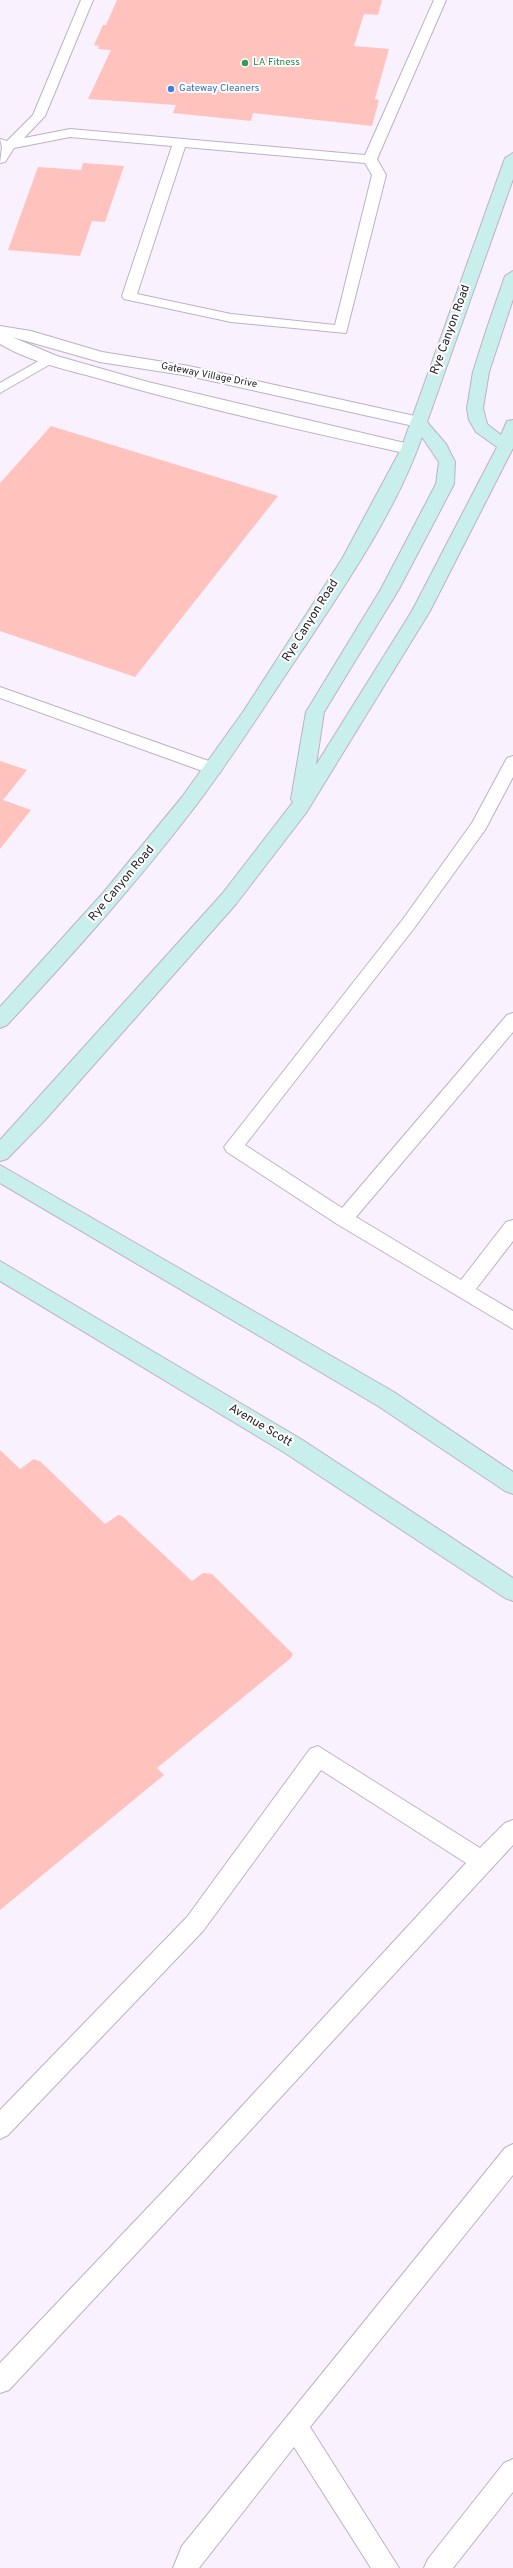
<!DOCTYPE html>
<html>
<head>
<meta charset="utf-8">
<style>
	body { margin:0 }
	canvas { display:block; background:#faf1ff }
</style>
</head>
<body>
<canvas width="513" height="2568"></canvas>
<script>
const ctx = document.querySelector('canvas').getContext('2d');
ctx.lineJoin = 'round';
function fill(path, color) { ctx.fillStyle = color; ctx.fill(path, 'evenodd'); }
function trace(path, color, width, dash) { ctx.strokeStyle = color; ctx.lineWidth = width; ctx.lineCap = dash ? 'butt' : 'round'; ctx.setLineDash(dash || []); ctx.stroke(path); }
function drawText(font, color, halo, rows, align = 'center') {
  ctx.font = font + ' Overpass,sans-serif'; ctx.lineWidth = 4; ctx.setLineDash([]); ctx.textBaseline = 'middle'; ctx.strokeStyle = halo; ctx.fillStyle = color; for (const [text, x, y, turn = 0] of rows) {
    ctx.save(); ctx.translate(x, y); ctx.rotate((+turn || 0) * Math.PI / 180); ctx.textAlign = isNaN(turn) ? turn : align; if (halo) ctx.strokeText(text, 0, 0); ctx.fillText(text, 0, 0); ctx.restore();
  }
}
const building = new Path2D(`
	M117,0h265l-4,15 -14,-1 -10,32 35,3 -14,50 4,1 -7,26 -119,-13 -2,8 -78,-8 3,-8 -88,-6 23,-49 -13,-1 1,-3 -5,-1 9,-20h3z
	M83,163l41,3 -19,56 -13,-1 -12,35 -72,-6 30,-83 43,3z
	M51,426l227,70 -143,181 -135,-46v-148z
	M0,761l27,9 -24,30 28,10 -31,39z
	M0,1450l20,19 14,-10 7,3 64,62 13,-9 4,1 70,65 11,-8 9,1 81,80 -2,4 -134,110 7,7 -164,135z`);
const service = new Path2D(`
	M81,0h12l-48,116 -21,22 46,-9 295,26 69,-155h12l-69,159 9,16 -40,158 -115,-11 -107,-23 -2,-3 50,-150 -102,-9 -56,11 -9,14 -5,1 2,-16 -2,-8 7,2 26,-26zM185,147l180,16 7,12 -37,150 -104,-11 -94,-20z
	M49,355l7,4 -2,3 -54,31v-10z
	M0,687l220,78 2,4 -2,4h-12l-208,-75z
	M513,756v21l-28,53 -70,97 -170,218 97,63 165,-193 6,-2v19l-157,185 105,63 45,-58 7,-2v21l-37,48 37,22v18l-176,-105 -110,-72 -3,-5 179,-228 69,-96 35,-65z
	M318,1746l162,102 25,-25 8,-3v25l-325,353 -179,192 -9,3v-30l172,-181 294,-319 -145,-93 -118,161 -195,204 -8,4v-29l187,-193 123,-168z
	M513,2144v31l-203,252 89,141h-28l-77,-121 -95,121h-26l9,-22 323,-398z
	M513,2459v33l-60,76h-29l4,-9 76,-96z`);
const minor = new Path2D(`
	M0,326l31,5 71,21 87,14 235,52 2,4 -2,4 -6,1 -229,-51 -89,-14 -88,-25 45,19 91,26 261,62 6,1 2,4 -2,4 -6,1c-100,-22 -199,-44 -298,-72 -37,-11 -77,-18 -111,-38z`);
const secondary = new Path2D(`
	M513,153v26l-86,243 19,22 9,18 -1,22 -55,105 -75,123 -8,53 96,-154 85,-164 -21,-15 -7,-12 -2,-12 6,-36 14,-44 18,-52 8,-5v28l-24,73 -6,36 4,16 14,11 6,-14 6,-1v28l-83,163 -124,202 -70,91 -191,216 -38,39 -7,2v-21l222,-246 71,-92 -2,-3 15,-87 75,-123 55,-105 3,-22 -17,-25c-26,74 -76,147 -119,212 -36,53 -70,108 -109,159 -58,76 -122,147 -187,217l-7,3v-21l103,-114 79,-96 61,-85 99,-153 59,-110 104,-291z
	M0,1165l394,227 119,80v22l-8,-3 -127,-85 -378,-223z
	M0,1261l301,178 212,139v23l-8,-3 -220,-145 -285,-172z`);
const markers = [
	[245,63,4,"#2e9e5b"],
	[171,89,4,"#3f7fe0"]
];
const farLeisurenames = [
	["LA Fitness",253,63]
];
const farShopnames = [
	["Gateway Cleaners",179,89]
];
const farStreetnames = [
	["Gateway Village Drive",209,376,11]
];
const streetNames = [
	["Rye Canyon Road",451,330,-70],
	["Rye Canyon Road",311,621,-58],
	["Rye Canyon Road",122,884,-50],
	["Avenue Scott",260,1426,31]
];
fill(building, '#ffc2bd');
trace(service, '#beb0c6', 2);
trace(minor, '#beb0c6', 2);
trace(secondary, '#beb0c6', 2);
fill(service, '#fff');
fill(minor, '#fff');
fill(secondary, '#c9efec');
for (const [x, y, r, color] of markers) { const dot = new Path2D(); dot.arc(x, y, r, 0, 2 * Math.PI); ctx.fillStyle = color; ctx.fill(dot); trace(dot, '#fff', 1.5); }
drawText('10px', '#27864d', '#fff', farLeisurenames, 'left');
drawText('10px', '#366cbe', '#fff', farShopnames, 'left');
drawText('10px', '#262129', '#fff', farStreetnames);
drawText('12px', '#262129', '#fff', streetNames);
</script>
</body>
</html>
